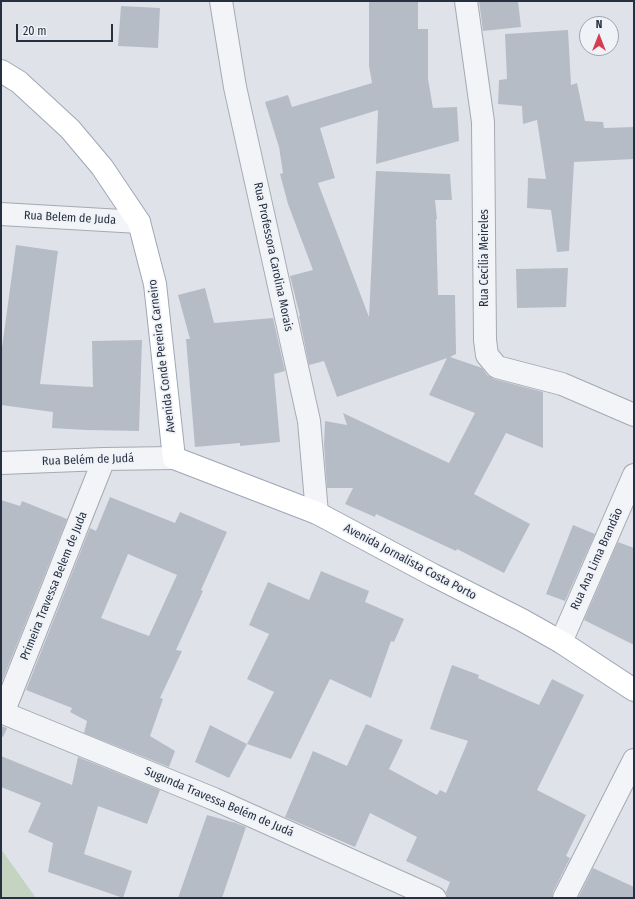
<!DOCTYPE html>
<html>
<head>
<meta charset="utf-8">
<style>
	body { margin:0 }
	#map { position:relative; width:635px; height:899px; overflow:hidden; background:#dfe3e9; font-family:"Fira Sans Condensed",sans-serif }
	canvas { display:block }
	.frame { position:absolute; inset:0; border:2px solid #273041; pointer-events:none }
	.north { position:absolute; left:579px; top:16px; width:40px; height:40px; box-sizing:border-box; background:#eff2f7; border:1px solid #9fa4ae; border-radius:50%; rotate:0deg; font-size:11px; font-weight:700; line-height:16px; text-align:center; color:#273041 }
	.north::after { content:''; display:block; margin:auto; width:14px; height:18px; background:#d53e50; clip-path:polygon(50% 0,100% 100%,50% 72%,0 100%) }
	.scale { position:absolute; left:16px; top:24px; width:97px; height:18px; box-sizing:border-box; border:2px solid #273041; border-top:0; padding-left:5px; font-size:12px; line-height:14px; white-space:nowrap; color:#273041; -webkit-text-stroke:3px #eff2f7; paint-order:stroke }
</style>
</head>
<body>
<div id="map">
<canvas width="635" height="899"></canvas>
<div class="frame"></div>
<div class="north">N</div>
<div class="scale">20 m</div>
</div>
<script>
const ctx = document.querySelector('canvas').getContext('2d');
ctx.lineJoin = 'round';
function fill(path, color) { ctx.fillStyle = color; ctx.fill(path, 'evenodd'); }
function trace(path, color, width, dash) { ctx.strokeStyle = color; ctx.lineWidth = width; ctx.lineCap = dash ? 'butt' : 'round'; ctx.setLineDash(dash || []); ctx.stroke(path); }
function drawText(font, color, halo, rows, align = 'center') {
  ctx.font = font + ' "Fira Sans Condensed",sans-serif'; ctx.lineWidth = 3.5; ctx.setLineDash([]); ctx.textBaseline = 'middle'; ctx.strokeStyle = halo; ctx.fillStyle = color; for (const [text, x, y, turn = 0] of rows) {
    ctx.save(); ctx.translate(x, y); ctx.rotate((+turn || 0) * Math.PI / 180); ctx.textAlign = isNaN(turn) ? turn : align; if (halo) ctx.strokeText(text, 0, 0); ctx.fillText(text, 0, 0); ctx.restore();
  }
}
const green = new Path2D(`
	M1,849l35,49h-35z`);
const building = new Path2D(`
	M369,1h49v28h10v50l5,29 24,-1 2,34 -83,23 2,-54 -58,18 15,50 -17,5 51,134 7,-146 74,3 2,26h-17l2,19h-1l2,76h17l1,59 -6,3 32,11 5,7 7,4 49,13v56l-37,-15 -32,61 56,30 -26,49 -47,-24 -1,2 -80,-37 -1,3 -30,-13 8,-16h-26l-3,-43 1,-24 22,4 -4,-12 106,50 26,-50 -46,-18 18,-37 -110,39 -13,-36 -15,4 -10,-49h1l-10,-40 23,-6 -25,-66 -8,-30 3,-1 -4,-26 -14,-45 23,-7 4,12 80,-24 -3,-17z
	M479,1h39l3,26 -38,4z
	M121,6l39,2 -2,40 -40,-2z
	M568,30l3,55 6,-2 8,38 18,1 1,6 30,-1v32l-60,3 -5,89 -12,1 -6,-42 -24,-2 1,-30 18,1 -9,-59 -14,4 -1,-18 -24,-2 1,-24 8,-1 -2,-45z
	M16,245l42,6 -18,133 53,3 -1,-46 50,-1 -3,91 -53,-1 -34,-2 1,-16 -52,-7v-50z
	M568,268l-2,39 -49,1 -1,-39z
	M205,288l9,35 59,-5 12,53 -11,3 6,68 -40,4v-3l-45,4 -9,-108h4l-12,-44z
	M110,497l65,26 5,-11 47,20 -26,58 2,1 -27,59 6,1 -22,47 3,1 -13,37 25,15 -6,16 -85,-34 3,-12 -17,-9 2,-4 -46,-18 64,-162 6,3zM128,554l49,21 -28,61 -48,-18z
	M1,500l19,6 2,-5 45,18 -66,165z
	M573,525l22,9 -30,67 -19,-7z
	M618,542l16,6v97l-50,-25z
	M321,571l48,20 -4,11 39,17 -10,23 -3,-1 -20,57 -41,-19 -39,80 -44,-15 27,-52 -27,-13 22,-45 -20,-9 19,-43 41,18z
	M452,665l27,10 -1,3 61,27 13,-26 32,16 -47,95 49,25 -20,41 4,2 -17,34 -1,6h-105l-1,-6 4,-10 -44,-21 11,-24 -47,-24 -15,34 -70,-30 28,-66 34,15 19,-42 37,16 -14,29 48,26 3,-5 6,3 22,-52 -38,-12z
	M210,725l37,19 -18,34 -34,-16z
	M1,726l6,2 -4,9 -2,-1z
	M1,756l71,29 6,-28 82,33 -13,34 -49,-18 -14,48 48,17 -9,27 -75,-26 5,-29 -25,-11 13,-29 -40,-16z
	M207,815l29,8 10,4 -24,71h-44z
	M593,868l41,19v11h-56z`);
const minor = new Path2D(`
	M221,1l14,86 74,334 8,92
	M466,1l17,121 2,218 2,15 10,12 65,17 72,31
	M1,214l138,8
	M1,463l103,-4 70,-1
	M561,642l73,-167
	M1,712l213,87 221,99
	M3,713l101,-254
	M564,898l70,-138`);
const major = new Path2D(`
	M1,71l18,11 51,47 32,38 37,55 16,62 19,174 143,55 116,62 89,45 39,22 73,48`);
const streetNames = [
	["Rua Belem de Juda",70,218,3],
	["Rua Professora Carolina Morais",273,257,78],
	["Rua Cecília Meireles",485,258,-90],
	["Avenida Conde Pereira Carneiro",162,356,-97],
	["Rua Belém de Judá",88,460,-2],
	["Rua Ana Lima Brandão",597,559,-66],
	["Avenida Jornalista Costa Porto",410,562,28],
	["Primeira Travessa Belem de Juda",54,586,-68],
	["Sugunda Travessa Belém de Judá",219,802,23]
];
fill(green, '#c4d4c0');
fill(building, '#b6bcc6');
trace(minor, '#a4aab3', 24);
trace(major, '#9ea7b6', 24);
trace(minor, '#f2f4f7', 22);
trace(major, '#fff', 22);
drawText('12px', '#273041', '#eff2f7', streetNames);
</script>
</body>
</html>
